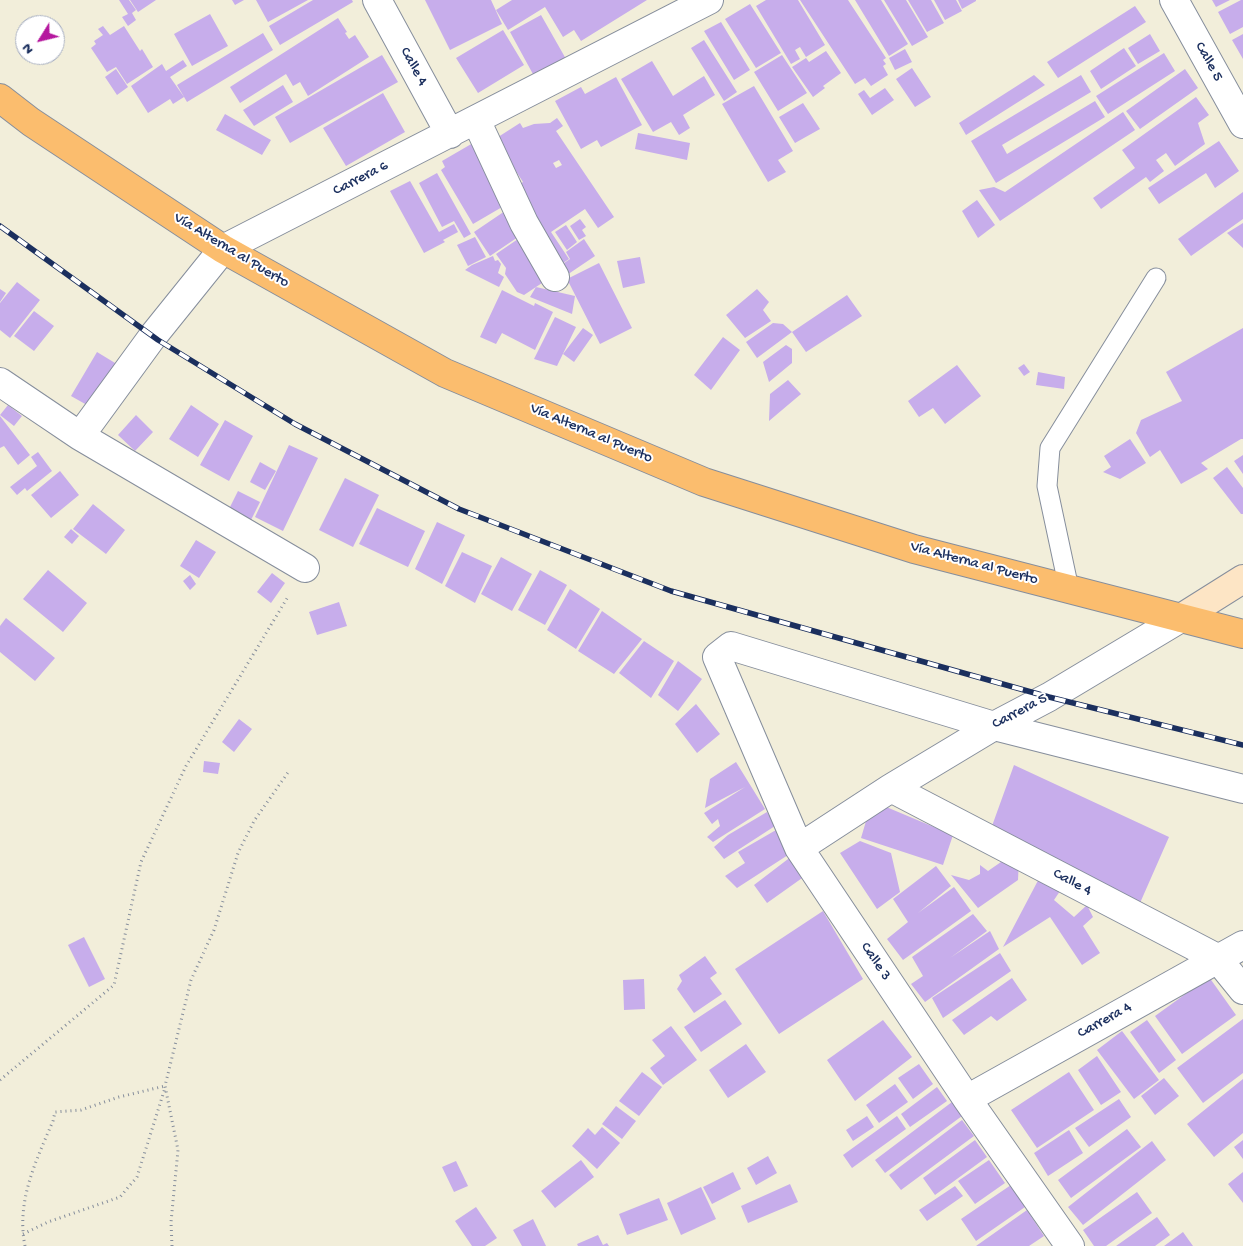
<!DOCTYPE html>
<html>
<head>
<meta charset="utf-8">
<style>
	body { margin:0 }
	#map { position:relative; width:1243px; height:1246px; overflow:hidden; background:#f2eeda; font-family:"Gochi Hand",sans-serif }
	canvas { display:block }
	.north { position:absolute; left:15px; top:15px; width:50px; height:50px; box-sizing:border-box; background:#fff; border:1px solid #a4acbf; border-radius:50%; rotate:234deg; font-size:14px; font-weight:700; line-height:20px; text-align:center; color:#1b2f5e }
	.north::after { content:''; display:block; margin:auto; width:18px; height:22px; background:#b5179e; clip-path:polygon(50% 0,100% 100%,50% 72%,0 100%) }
</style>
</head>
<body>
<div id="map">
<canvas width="1243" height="1246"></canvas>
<div class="north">N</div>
</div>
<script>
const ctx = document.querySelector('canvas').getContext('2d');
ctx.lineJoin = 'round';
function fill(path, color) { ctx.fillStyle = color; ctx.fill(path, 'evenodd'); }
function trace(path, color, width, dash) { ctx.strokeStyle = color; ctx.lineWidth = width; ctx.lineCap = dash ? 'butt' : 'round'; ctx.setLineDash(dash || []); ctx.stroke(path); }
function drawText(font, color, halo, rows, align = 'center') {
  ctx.font = font + ' "Gochi Hand",sans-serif'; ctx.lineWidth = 4; ctx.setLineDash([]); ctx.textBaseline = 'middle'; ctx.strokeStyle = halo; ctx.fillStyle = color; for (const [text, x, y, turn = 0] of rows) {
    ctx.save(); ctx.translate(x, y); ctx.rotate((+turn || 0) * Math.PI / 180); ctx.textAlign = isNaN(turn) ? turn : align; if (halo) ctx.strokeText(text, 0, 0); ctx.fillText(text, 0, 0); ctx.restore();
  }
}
const building = new Path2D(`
	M119,0h10l7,10 -4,3 4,7 -8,6 -6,-9 6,-3z
	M130,0h26l-18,12z
	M232,0h12l-9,5z
	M256,0h52l-40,22z
	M313,0h39l1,2 -73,43 -11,-19z
	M425,0h66l11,24 -52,26z
	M512,0h135l-66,41 -7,-11 -11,7 -18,-30 -37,23 -12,-20z
	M766,0h32l27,45 -19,12 -6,-10 -5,3 5,9 -9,5 -35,-58z
	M800,0h48l38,58 -3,2 3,4 -3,2 5,9 -17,11 -6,-8 -10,6z
	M855,0h26l27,44 -19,12z
	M884,0h22l22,37 -16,9z
	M908,0h23l13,23 -17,9z
	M934,0h22l6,11 -17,9z
	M958,0h18v1l-14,8z
	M1212,0h18l-14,7z
	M1241,0h2v27l-13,7 -12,-22z
	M750,4l31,49 -25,15 -31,-49z
	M1135,6l11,16 -88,56 -11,-16z
	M210,14l18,32 -36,20 -18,-32z
	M541,15l25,44 -32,17 -24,-44z
	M338,18l9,14 -2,1 4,6 6,-4 14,22 -61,39 -8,-14 -7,4 -7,-12 -46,29 -10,-16z
	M721,22l29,48 -16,10 -30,-49z
	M103,26l7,9 14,-9 16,25 2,-2 11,18 -26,17 -11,-17 -9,5 -16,-24 5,-4 -2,-3 9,-6 -5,-6z
	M503,30l21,35 -46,28 -22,-35z
	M263,33l10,17 -86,52 -10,-17z
	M1150,34l10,17 -22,13 -10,-16z
	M1243,34v25l-11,-19z
	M704,40l33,52 -13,9 -33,-53z
	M1124,48l12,18 -35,23 -11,-18z
	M905,49l7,13 -17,8 -6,-12z
	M826,51l15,22 -18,13 2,2 -12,9 -21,-30 14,-9 3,4z
	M1164,53l11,18 -67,43 -12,-18z
	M382,55l16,27 -108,61 -15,-26z
	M782,55l25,38 -29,18 -24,-39z
	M183,60l4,6 -17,11 14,20 -11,7 -3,-5 -22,14 -17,-27 31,-22 4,7z
	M652,61l21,35 31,-20 11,19 -32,20 7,13 -11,7 -8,-13 -18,10 -32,-53z
	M912,68l19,29 -16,10 -19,-28z
	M116,69l12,18 -11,8 -12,-18z
	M1185,69l13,19 -58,41 -14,-18z
	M1034,75l11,10 -79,50 -7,-12z
	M1081,75l10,17 -89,53 5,9 88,-53 10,16 -109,66 -25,-42z
	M616,77l26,48 -41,22 -4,-7 -16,9 -26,-48 26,-14 4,7z
	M283,85l10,17 -39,24 -11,-16z
	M754,86l39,65 -15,9 8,12 -18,10 -46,-78z
	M885,88l9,12 -22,15 -14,-21 6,-4 6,8z
	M383,93l22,39 -59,34 -23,-38z
	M1196,97l13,18 -11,8 7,21 -30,22 -9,-13 -10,7 8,11 -14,11 -4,-5 -45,32 -8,-11 42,-30 -13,-18z
	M803,103l17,26 -25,14 -16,-26z
	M1123,112l12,18 -135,91 -21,-31 15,-3 11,5z
	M225,114l46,26 -9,15 -46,-25z
	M557,118l6,8 -7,5 58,86 -16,11 -13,-19 -34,23 18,27 -15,10 -44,-78 13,-9 -28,-43 25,-16 3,5 11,-4 16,-1zM559,160l3,5 -6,3 -3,-5z
	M638,133l52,10 -3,17 -52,-11z
	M1219,141l20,30 -24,17 -9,-15 -47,31 -11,-16z
	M473,143l36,60 -36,21 -32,-54 4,-3 -3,-6z
	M437,173l34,61 -7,4 -10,-17 -12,6 -23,-44z
	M410,181l29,51 15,-8 4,8 -15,8 2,2 -21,11 -34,-62z
	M1243,192v27l-52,37 -13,-17z
	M977,200l18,25 -17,13 -16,-27z
	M505,211l16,24 -31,21 -16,-24z
	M580,219l6,8 -4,3 4,6 -7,4 -9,-14z
	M1243,223v25l-16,-15z
	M566,225l11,17 -10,8 -12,-18z
	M475,237l11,20 -18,9 -11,-21z
	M521,237l24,44 -21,14 -7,-3 -12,-18 1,-6 -10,-14z
	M584,239l11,17 -34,23 -6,-10 15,-10 -4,-7z
	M493,256l2,5 3,-1 3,4 -3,9 6,4 -5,10 -34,-17 7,-5z
	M640,257l5,26 -22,5 -6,-27z
	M599,263l33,65 -32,16 -33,-65z
	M17,282l23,18 -30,38 -10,-8v-27z
	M536,287l39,9 -3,18 -42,-17z
	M0,289l6,4 -6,9z
	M757,289l12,13 -6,8 8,11 -26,17 -19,-23z
	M502,290l32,16 1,-3 18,9 -18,38 -33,-17 -6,11 -16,-7z
	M847,295l15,21 -56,36 -14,-20z
	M34,311l20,15 -20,25 -20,-15z
	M555,317l21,10 -19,39 -23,-7z
	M773,323l10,1 9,8 -35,26 -11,-16z
	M583,328l10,7 -19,27 -11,-8z
	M1243,328v111h-2l-40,24 7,6 -27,15 -21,-34 -10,7 -14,-24 5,-13 41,-19 -16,-29z
	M723,337l17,13 -29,40 -17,-15z
	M786,345l6,4v14l-23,19 -6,-20z
	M97,352l23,14 -26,43 -23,-13z
	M1024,364l6,8 -6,4 -6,-8z
	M957,365l24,31 -36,28 -12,-16 -14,9 -11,-16z
	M1038,372l27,5 -1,12 -28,-4z
	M788,380l13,14 -32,27 1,-27z
	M8,405l14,11 -8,10 -14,-11z
	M191,405l28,19 -21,33 -29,-18z
	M136,415l17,17 -18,19 -17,-16z
	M0,416l30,39 -12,10 -14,-19 -4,2z
	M225,420l28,16 -24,45 -29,-16z
	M1130,439l16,24 -26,16 -17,-7 8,-5 -7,-11z
	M289,445l29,13 -35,73 -28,-14z
	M38,452l14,19 -25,20 -2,-3 -8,7 -7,-8 27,-21 -6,-9z
	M1243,455v19l-9,-13z
	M260,462l16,9 -11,19 -15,-8z
	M1227,467l16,21v26h-2l-28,-36z
	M60,471l19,24 -28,23 -20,-23z
	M345,478l34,17 -26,52 -34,-17z
	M238,491l22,11 -14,28 -22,-11z
	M93,504l32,26 -19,24 -33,-25z
	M377,508l48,23 -17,36 -49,-23z
	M437,522l28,13 -23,49 -27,-15z
	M71,529l8,7 -7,8 -8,-7z
	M196,540l20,12 -17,26 -19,-12z
	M462,552l30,14 -17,37 -30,-17z
	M501,557l31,17 -20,37 -31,-17z
	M48,570l39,33 -24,29 -40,-33z
	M540,570l27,15 -22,40 -27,-15z
	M272,573l13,10 -14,20 -14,-11z
	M190,575l6,9 -6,6 -7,-9z
	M570,589l30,20 -24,40 -29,-19z
	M339,602l8,24 -30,9 -8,-23z
	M602,611l40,28 -28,35 -36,-23z
	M6,618l49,40 -20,23 -35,-29v-26z
	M644,641l30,20 -23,37 -32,-25z
	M678,661l24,18 -24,32 -20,-16z
	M696,704l24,30 -23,19 -22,-29z
	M239,719l13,10 -18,23 -12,-10z
	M204,761l16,2 -2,11 -15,-2z
	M736,762l29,47 -52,33 -6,-5 13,-11 -2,-7 -6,5 -8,-11 41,-26 -40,21 5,-29z
	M1014,765l155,72 -29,66 -148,-77z
	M872,801l81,34 -10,30 -82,-27z
	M767,812l8,14 -51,33 -10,-12 14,-12z
	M776,830l12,25 -51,33 -12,-12 20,-13 -7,-11z
	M860,841l31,12 9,39 -23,17 -37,-56z
	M792,856l13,20 -38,27 -13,-18z
	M1019,858l-1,22 -40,28 -27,-33 18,5 11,-6v-9l8,6 13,-9z
	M936,866l15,20 -33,27 36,-26 17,24 -68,49 -16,-21 21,-17 -15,-23z
	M1043,871l21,14 -10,15 20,17 13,-12 6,12 -10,9 17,27 -18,12 -32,-48 -47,30z
	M823,911l40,68 -84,55 -44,-65z
	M973,914l14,17 -37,27 40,-27 9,18 -74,53 -14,-18 12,-8 -11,-19z
	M84,937l21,42 -16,8 -21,-42z
	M1000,953l11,18 -68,47 -11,-20z
	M705,956l12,17 -7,5 12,16 -28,19 -17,-24 5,-8 -3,-6z
	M1209,977l27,38 -54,39 -27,-38z
	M1012,978l15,22 -30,21 -6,-5 -27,19 -12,-15z
	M644,979l1,30 -21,1 -1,-30z
	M725,1000l17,24 -41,28 -17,-25z
	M1243,1019v54l-40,30 -26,-35z
	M883,1020l29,37 -57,44 -28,-41z
	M1147,1020l29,40 -17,13 -29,-41z
	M671,1026l26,34 -34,25 -13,-17 15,-12 -13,-16z
	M1122,1031l37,49 -25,19 -37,-49z
	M746,1044l20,28 -38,26 -19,-28z
	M1097,1056l24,36 -20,13 -23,-35z
	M919,1064l14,20 -20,15 -15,-21z
	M642,1072l20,15 -23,29 -20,-15z
	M1069,1072l25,38 -57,38 -26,-38z
	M1164,1078l15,18 -24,19 -14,-19z
	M1243,1079v54l-29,24 -27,-33z
	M895,1084l13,18 -29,21 -13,-18z
	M937,1087l10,14 -37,26 -9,-13z
	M1119,1099l12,18 -42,30 -14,-19z
	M952,1102l10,14 -77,57 -10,-13z
	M616,1106l20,15 -14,18 -20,-15z
	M867,1116l7,11 -21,14 -7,-11z
	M897,1116l9,13 -54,39 -9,-13z
	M962,1120l12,16 -73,54 -12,-15z
	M602,1127l18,16 -23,26 -25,-23 16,-18 7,7z
	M1127,1129l14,18 -70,51 -13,-18z
	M1069,1130l14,23 -35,23 -14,-23z
	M975,1140l12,17 -52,38 -12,-17z
	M1243,1140v19l-9,-12z
	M1152,1141l14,19 -83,65 -15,-18z
	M768,1156l9,17 -21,12 -9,-17z
	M581,1160l13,17 -39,31 -14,-17z
	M989,1160l16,23 -30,21 -17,-23z
	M456,1161l12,25 -14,6 -12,-25z
	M733,1172l8,17 -29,15 -9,-17z
	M1243,1172v31l-15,-19z
	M790,1184l8,18 -50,21 -7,-17z
	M1011,1185l14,22 -49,34 -15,-22z
	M955,1186l8,10 -36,25 -8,-11z
	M701,1187l15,32 -35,16 -14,-32z
	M1137,1192l15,21 -46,33h-12l-11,-16z
	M659,1198l9,22 -41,15 -8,-21z
	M476,1207l21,31 -12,8h-13l-17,-25z
	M1027,1210l17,26 -15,10h-53z
	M1157,1217l13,18 -15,11h-39z
	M533,1219l13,27h-24l-9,-16z
	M1183,1232l10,14h-29z
	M598,1235l5,10 4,-2 2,3h-31l-1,-2z`);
const path = new Path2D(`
	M0,1080l114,-95 27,-123 45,-96 103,-171
	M23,1234l25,-12 72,-25 17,-20 28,-89
	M25,1246c-9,-45 11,-85 28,-125l2,-9 26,-2 38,-13 46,-11
	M172,1246l-1,-24 7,-72 -13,-64 26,-106 23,-50 24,-77 16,-32 35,-50`);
const lane = new Path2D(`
	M1069,589l-22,-103 3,-38 106,-170`);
const street = new Path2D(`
	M377,0l73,134
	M1174,0l69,124
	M476,120l48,103 31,54
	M0,382l80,54 225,132
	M80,436l73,-100 70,-87 486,-249
	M891,788l326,170 26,32
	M799,848l92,-60 103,-62 55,-29 132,-79
	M967,1099l276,-154
	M1070,1246l-103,-147 -168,-251 -82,-191 14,-11 263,80 249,63`);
const secondary = new Path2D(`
	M1181,618l62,-39`);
const primary = new Path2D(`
	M0,98l31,24 192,127 222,124 259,109 210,67 329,85`);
const rail = new Path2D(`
	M0,226l158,114 137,84 164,85 212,82 378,106 194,48`);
const streetNames = [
	["Calle 5",1208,62,61],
	["Calle 4",413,67,61],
	["Carrera 6",361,179,-27],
	["Vía Alterna al Puerto",231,251,31],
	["Vía Alterna al Puerto",591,434,23],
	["Vía Alterna al Puerto",974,564,15],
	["Carrera 5",1020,712,-28],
	["Calle 4",1072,883,28],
	["Calle 3",875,962,56],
	["Carrera 4",1105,1021,-29]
];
fill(building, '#c7adeb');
trace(lane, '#868e9c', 21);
trace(street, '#868e9c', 30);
trace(secondary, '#868e9c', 30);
trace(primary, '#868e9c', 30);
trace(path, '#868e9c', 3, [1, 4]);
trace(lane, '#fff', 19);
trace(street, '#fff', 28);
trace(secondary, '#fde5c5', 28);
trace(primary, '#fbbd6e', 28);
trace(rail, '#1b2f5e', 5.5);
trace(rail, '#fff', 4, [11]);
drawText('15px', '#1b2f5e', '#fff', streetNames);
</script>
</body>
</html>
